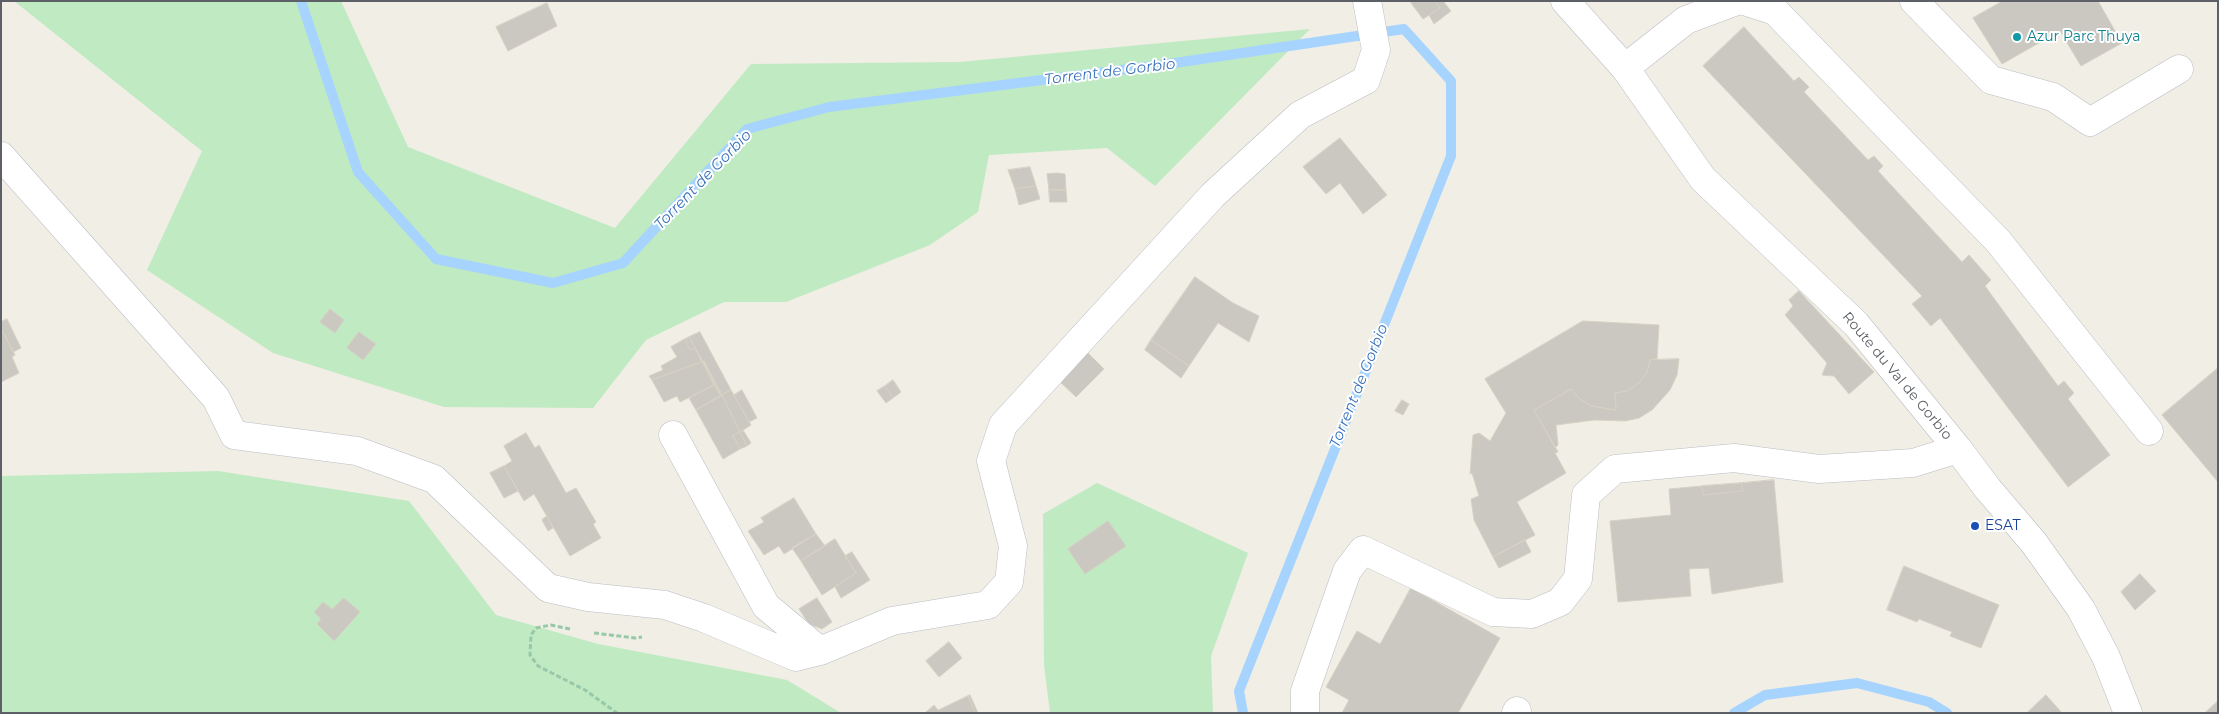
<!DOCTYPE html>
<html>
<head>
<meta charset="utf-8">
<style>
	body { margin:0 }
	#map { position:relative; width:2219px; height:714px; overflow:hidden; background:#f0eee5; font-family:Montserrat,sans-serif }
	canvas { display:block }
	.frame { position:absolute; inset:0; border:2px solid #5d6167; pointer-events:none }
</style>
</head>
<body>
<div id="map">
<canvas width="2219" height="714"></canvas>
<div class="frame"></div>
</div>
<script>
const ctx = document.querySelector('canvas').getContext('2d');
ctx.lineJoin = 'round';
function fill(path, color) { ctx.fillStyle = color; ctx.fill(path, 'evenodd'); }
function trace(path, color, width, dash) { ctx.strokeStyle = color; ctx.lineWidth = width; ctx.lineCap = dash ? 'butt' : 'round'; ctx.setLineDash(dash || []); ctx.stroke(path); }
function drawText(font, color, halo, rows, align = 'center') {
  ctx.font = font + ' Montserrat,sans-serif'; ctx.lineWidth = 4; ctx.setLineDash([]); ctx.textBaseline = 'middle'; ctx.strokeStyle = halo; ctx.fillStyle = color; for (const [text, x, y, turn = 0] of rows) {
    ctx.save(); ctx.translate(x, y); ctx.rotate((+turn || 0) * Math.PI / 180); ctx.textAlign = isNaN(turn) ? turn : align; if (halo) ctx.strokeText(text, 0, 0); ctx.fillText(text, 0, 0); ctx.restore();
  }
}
const green = new Path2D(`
	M14,1h327l67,146 207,81 136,-164 209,-2 350,-33 -155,157 -48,-38 -118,7 -11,57 -48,33 -144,57h-62l-78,38 -53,68 -149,-1 -171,-54 -126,-83 55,-119z
	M218,471l191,30 87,114 102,29 189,36 54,33h-840v-237z
	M1097,483l151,70 -37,103 2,57h-163l-6,-48 -1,-151z`);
const stream = new Path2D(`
	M301,1l57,171 78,87 117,24 70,-20 124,-134 82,-22 339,-43 236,-35 47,52v75l-212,535 4,22
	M1734,713l31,-18 92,-12 72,19 18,11`);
const building = new Path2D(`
	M1413,1h22l5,7 -17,11 -12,-16z
	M1435,1h8l8,10 -17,13 -5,-9 11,-7z
	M2003,1h95l24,42 -41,23 -21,-35 -58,33 -29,-46z
	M547,3l10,23 -49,25 -12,-24z
	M1744,27l50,54 5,-4 10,10 -5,5 64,68 6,-4 9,10 -5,5 84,91 7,-7 22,25 -6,6 73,100 6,-5 10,12 -6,6 42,56 -42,32 -128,-169 -9,8 -19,-22 10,-8 -219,-230z
	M1340,138l47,57 -24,19 -23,-31 -14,11 -23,-27z
	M1030,167l6,19 -21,3 -7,-19z
	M1058,173l7,1 1,16h-17l-2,-16z
	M1036,186l4,13 -21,6 -4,-16z
	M1049,190h17l1,12h-17z
	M1195,277l38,26 26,13 -10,26 -31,-19 -29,43 -38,-26z
	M1799,291l75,81 -25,22 -15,-18 -12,-1 5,-12 -42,-48 8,-9 -4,-6z
	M330,309l14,11 -9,13 -15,-11z
	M7,319l14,29 -8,4 -12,-24v-6z
	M1583,321l76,4 -2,34 -7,1 -3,12 -7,10 -13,9 -12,2 1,17 -25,-4 -11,-7 -9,-10 -37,21 24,42 -3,1 11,20 -49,29 18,33 -42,22 -19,-37 -3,-21 8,-3 -7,-23 -2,1 3,-39 6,-2 11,8 16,-28 -21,-34z
	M1,328l14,27 -3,2 7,16 -18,9z
	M359,332l17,12 -13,16 -16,-12z
	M700,332l31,58 -9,5 -33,-58z
	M689,337l6,11 -5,2 -5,-11z
	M685,339l5,11 5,-2 7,14 -50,18 -3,-4 14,-6 -2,-4 16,-9 -6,-10z
	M1151,340l38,26 -8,12 -36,-28z
	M1084,349l20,20 -28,28 -20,-19z
	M1679,359l-2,16 -7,15 -18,20 -13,8 -14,3 -31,-1 -38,5 2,20 -3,3 -21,-38 37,-21 9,10 11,7 25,4 -1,-17 12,-2 13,-9 7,-10 3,-12z
	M704,361l18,34 -1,1 -19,-34z
	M702,362l12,23 -34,17 -3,-6 -13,6 -12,-22z
	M2218,368v114l-56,-67z
	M893,380l8,12 -8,6 -8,-12z
	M714,385l7,11 -25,14 -7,-12z
	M885,386l8,12 -7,5 -9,-12z
	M731,390l20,35 -11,7 -18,-37z
	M742,390l15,28 -8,4 -15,-27z
	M722,395l18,37 -7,4 7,13 -17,10 -27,-49z
	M1402,400l7,4 -6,11 -8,-4z
	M743,430l8,13 -4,3 -7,-14z
	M740,432l7,14 -7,3 -7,-13z
	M526,433l9,15 4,-3 27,48 10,-5 20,34 -3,2 8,14 -31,18 -36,-62 -10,7 -20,-35 8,-5 -8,-15z
	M504,466l14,25 -14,7 -14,-25z
	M1774,480l9,102 -71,12 -3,-26 -20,1 2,27 -73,6 -8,-81 61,-6 -2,-26 33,-3 1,9 40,-4 -1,-8z
	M1742,483l1,8 -40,4 -1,-9z
	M794,498l22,36 -32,20 -5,-8 -15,9 -16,-24 16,-9 -3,-4z
	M547,516l6,12 -5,3 -6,-11z
	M1108,521l18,25 -41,28 -17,-25z
	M816,534l9,12 -24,15 -9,-13z
	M835,539l21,34 -34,22 -21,-34z
	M1525,540l6,12 -32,16 -6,-11z
	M852,552l18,28 -29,18 -6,-11 21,-14 -11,-17z
	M1904,566l95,39 -18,43 -31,-12 2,-4 -33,-13 -2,3 -30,-12z
	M2140,574l16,17 -21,19 -14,-18z
	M1411,588l89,50 -42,75h-116l7,-13 -23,-13 31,-56 23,13z
	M344,598l16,14 -26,29 -17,-17 4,-5 -7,-7 9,-10 9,7z
	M817,598l15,24 -10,7 -13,-5 -10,-15z
	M949,642l13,16 -23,19 -13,-16z
	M970,695l8,18h-3l-7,-17z
	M2046,695l16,18h-35z
	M968,696l7,17h-50l9,-8 4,5z
	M2218,701v12h-13z`);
const path = new Path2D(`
	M570,629l-19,-4 -15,3 -5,7 -1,20 8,11 47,24 32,23
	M594,633l41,5 7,-1`);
const minor = new Path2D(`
	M1565,1l60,67 78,111 153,145 102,125 30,40 46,54 47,66 25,48 22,56
	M1744,1l31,10 223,230 151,190
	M1914,1l77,79 62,17 37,25 89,-53
	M1625,68l61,-48 51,-19
	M1,156l215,242 18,37 123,16 77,28 114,109 40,9 77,8 39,13 92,39 24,-6 72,-30 96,-16 21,-23 4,-36 -22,-85 12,-36 210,-230 87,-80 66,-35 10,-30 -9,-49
	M673,435l93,171 54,45
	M1305,713v-22l42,-120 16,-21 130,62 39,2 28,-12 18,-23 8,-84 29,-26 119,-11 85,11 94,-6 45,-14
	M1516,713l1,-2`);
const markers = [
	[2017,37,5,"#0f9aa8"],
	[1975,526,5,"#1a4fb4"]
];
const cultureNames = [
	["Azur Parc Thuya",2027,37]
];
const streetNames = [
	["Route du Val de Gorbio",1897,376,50]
];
const transitNames = [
	["ESAT",1985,526]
];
const waterNames = [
	["Torrent de Gorbio",1110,72,-7],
	["Torrent de Gorbio",703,180,-46],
	["Torrent de Gorbio",1359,386,-68]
];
fill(green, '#c0eac2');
trace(stream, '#a6d4ff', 10);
fill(building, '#cbc8c2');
trace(building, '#d6d1c3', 1);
trace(minor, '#babdc2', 29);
trace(path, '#97c9a8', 3, [5, 2.5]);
trace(minor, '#fff', 28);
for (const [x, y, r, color] of markers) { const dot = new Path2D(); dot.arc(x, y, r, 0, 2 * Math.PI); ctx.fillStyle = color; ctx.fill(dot); trace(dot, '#fff', 2); }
drawText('14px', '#0d838f', '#fff', cultureNames, 'left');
drawText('14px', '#5d6167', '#fff', streetNames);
drawText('14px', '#164399', '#fff', transitNames, 'left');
drawText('italic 15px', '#3a72ba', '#fff', waterNames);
</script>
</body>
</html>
